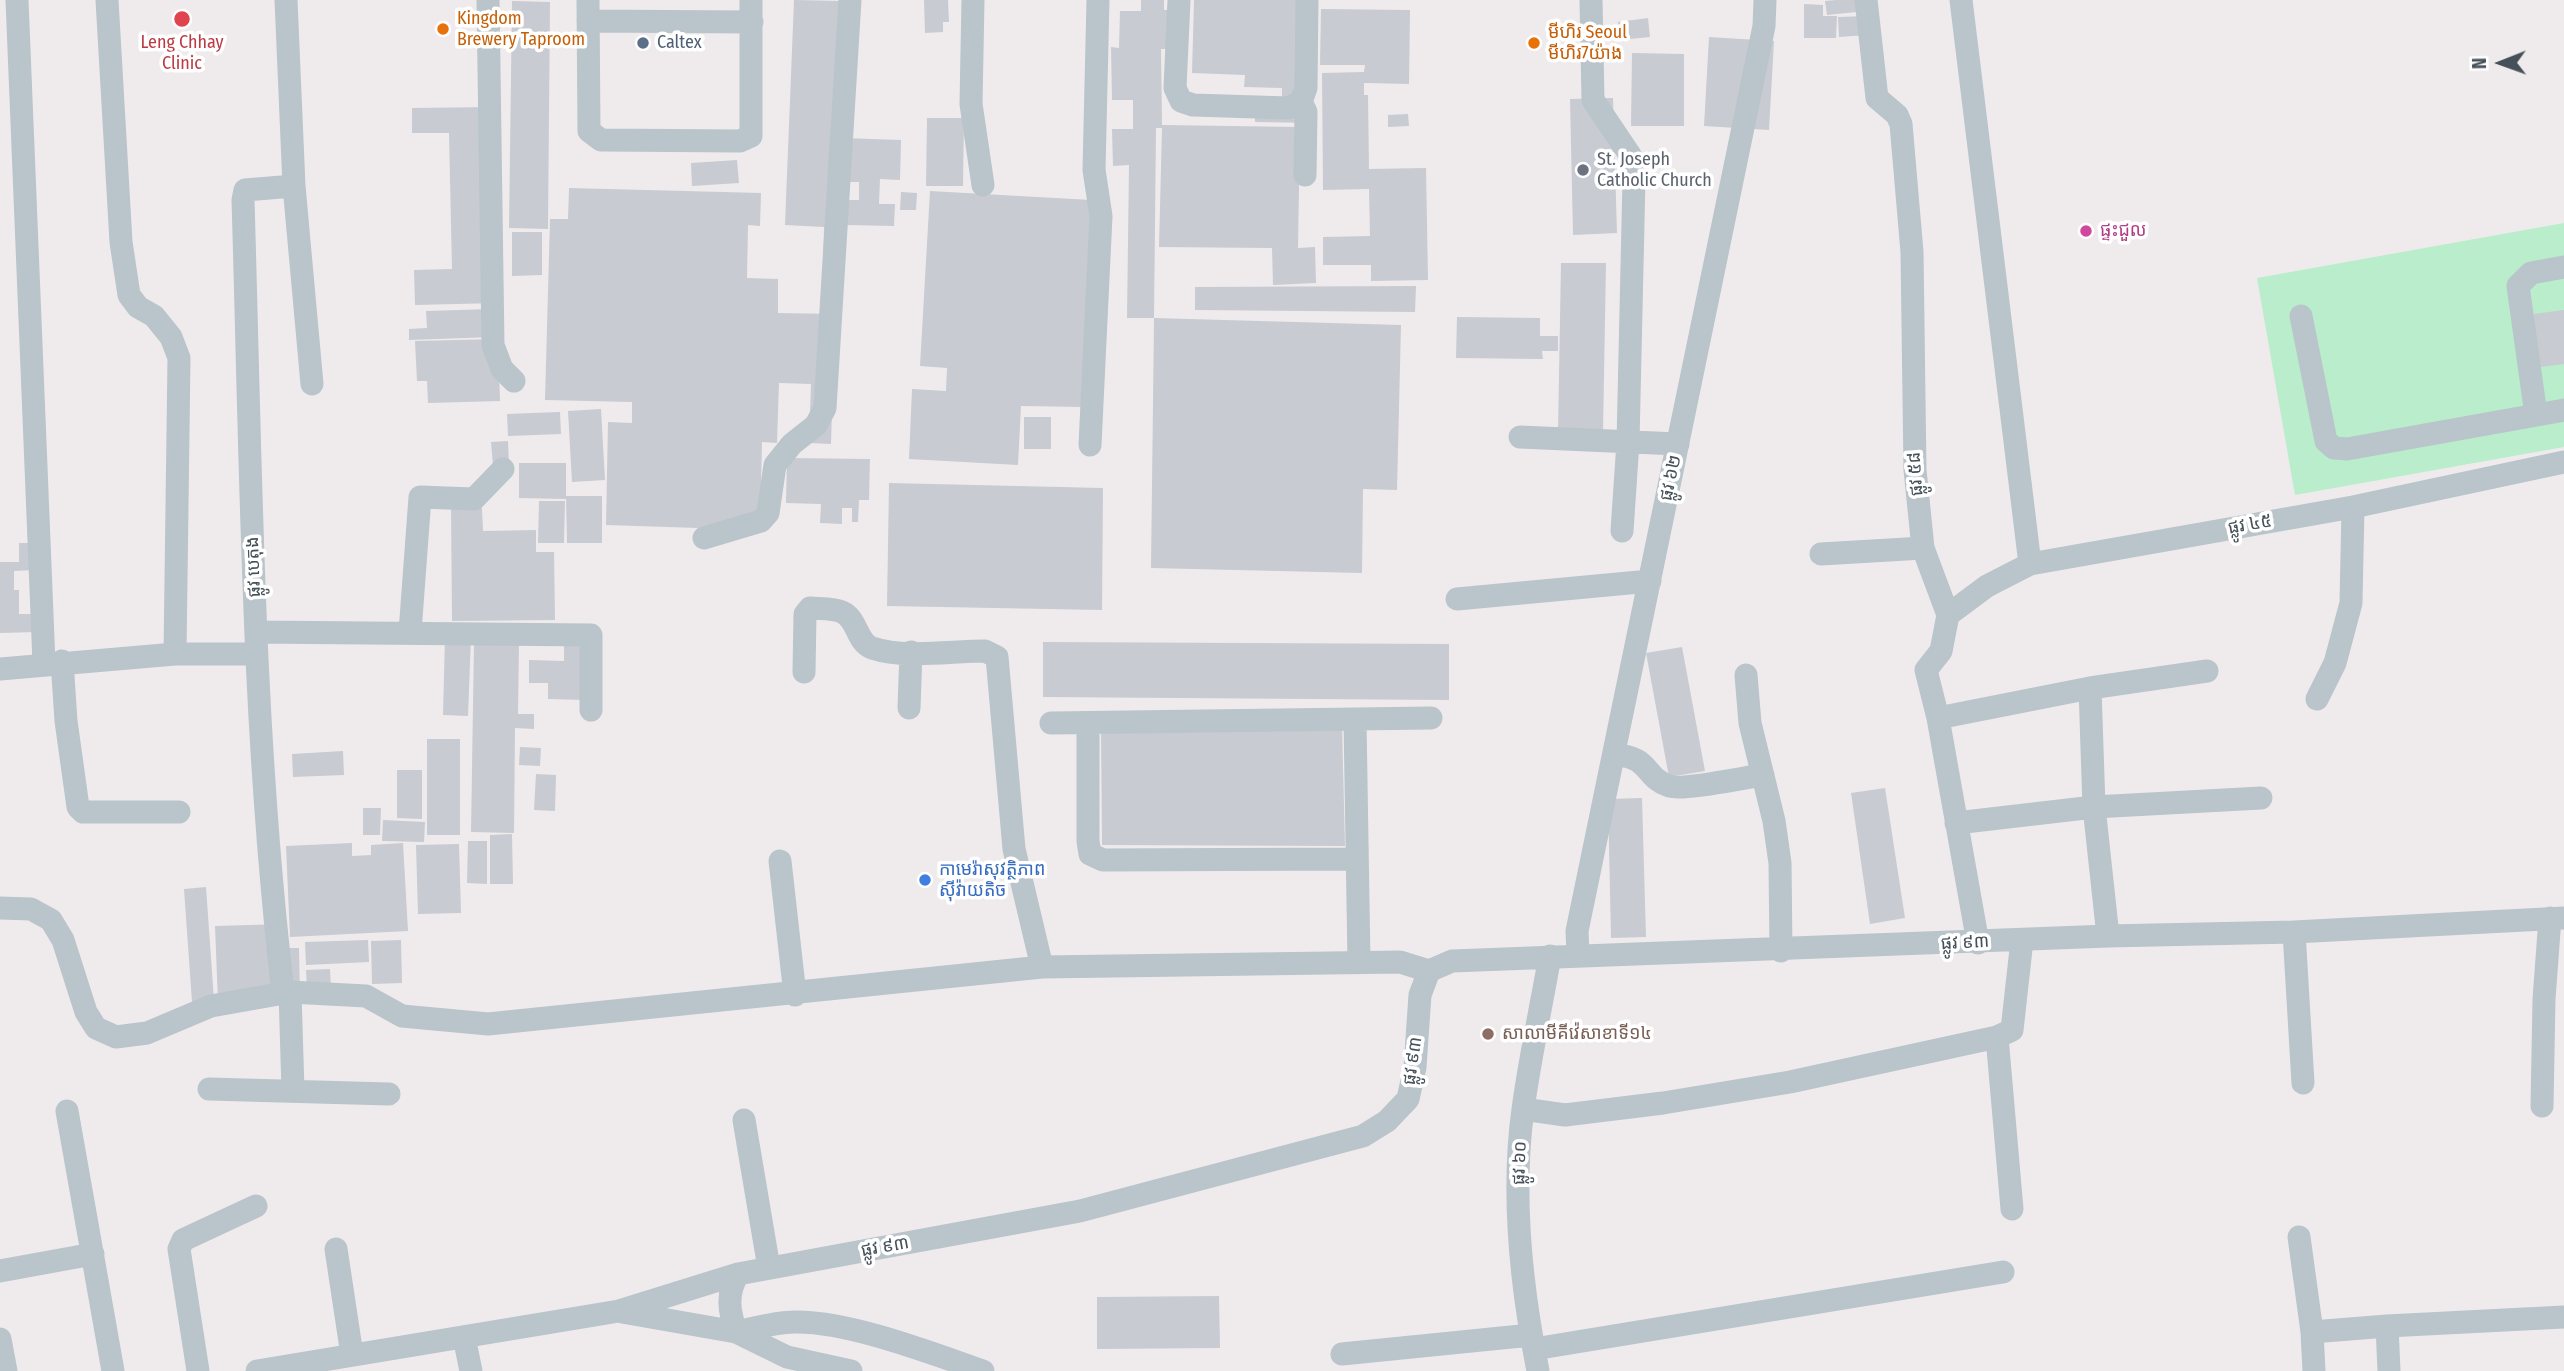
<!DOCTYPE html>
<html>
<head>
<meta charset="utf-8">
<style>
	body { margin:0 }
	#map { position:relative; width:2564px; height:1371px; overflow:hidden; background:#efebec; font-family:"Fira Sans Condensed",sans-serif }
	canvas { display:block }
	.north { position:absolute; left:2466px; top:28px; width:70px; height:70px; -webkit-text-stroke:5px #fff; paint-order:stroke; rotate:269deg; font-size:19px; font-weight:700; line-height:28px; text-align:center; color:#455058 }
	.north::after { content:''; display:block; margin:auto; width:24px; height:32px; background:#455058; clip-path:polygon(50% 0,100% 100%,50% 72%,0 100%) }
</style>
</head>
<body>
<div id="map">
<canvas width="2564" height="1371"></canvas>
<div class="north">N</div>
</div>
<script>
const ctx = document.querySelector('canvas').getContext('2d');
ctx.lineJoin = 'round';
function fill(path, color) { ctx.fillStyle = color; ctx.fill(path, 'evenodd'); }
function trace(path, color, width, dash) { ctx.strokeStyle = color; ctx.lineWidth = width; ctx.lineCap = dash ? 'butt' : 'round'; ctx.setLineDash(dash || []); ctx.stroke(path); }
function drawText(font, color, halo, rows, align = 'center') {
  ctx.font = font + ' "Fira Sans Condensed","Noto Sans Khmer",sans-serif'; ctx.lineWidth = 7; ctx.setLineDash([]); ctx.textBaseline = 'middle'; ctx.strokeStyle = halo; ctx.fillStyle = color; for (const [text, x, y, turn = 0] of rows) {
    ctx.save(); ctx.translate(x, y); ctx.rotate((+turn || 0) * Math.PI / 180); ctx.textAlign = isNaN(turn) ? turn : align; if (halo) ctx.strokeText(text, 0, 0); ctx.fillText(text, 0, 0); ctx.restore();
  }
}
const green = new Path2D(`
	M2564,223v224l-269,48 -38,-217z`);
const building = new Path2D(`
	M794,0l46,1 -17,263 1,-37 -39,-2z
	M924,0h24l1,22h-6v10l-18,1z
	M1141,0h23v10h5l-1,39h-7l1,76 138,2 -2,121 17,-1 1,36 -43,2 -1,-37 -113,-1 3,-119h-6l-2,190h-27l2,-153 -16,1 -1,-37h21v-29h-21l-1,-53 8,1 1,-37h21z
	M1194,0h106l12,123 -57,-1v-23h27v-11l-38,-1 1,-12 -53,-2z
	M1836,0h29l1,11 -39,4 -2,-14z
	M512,1l38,1 -2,227 -39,-1z
	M1804,4l19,1v11h14l-1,22h-32z
	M1321,9l89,1 -1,74 -45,-1v12h4l1,74 57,-1 2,112 -57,1v-16h-48v-28l47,-1 -1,-47 -46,1 -1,-117 42,-1 1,-7h-45z
	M1866,16l1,19 -28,2 -1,-20z
	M1648,18l2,19 -30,3 -2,-18z
	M1709,37l65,4 -5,89 -65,-4z
	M1632,53l52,1v72h-53z
	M1613,98l4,135 -44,2 -3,-136z
	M494,107l4,196 -83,2 -1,-35 38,-1 -3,-136h-37v-25z
	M1408,114l1,12 -21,1v-12z
	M927,118h37l-1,68h-37z
	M843,138l58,2 -1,40 -20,-1 -1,25h16l-1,22 -49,-1 1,-25h13v-18h-17z
	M737,160l2,23 -47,3 -1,-23z
	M569,188l192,5 -1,33 -12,-1 -1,53 31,1v34l57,1 -4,130 -22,-1 2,-59 -32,-1 -2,60 -15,-1 -2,88 -154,-5 2,-103 24,1v-21l-87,-2 5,-181h18z
	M930,191l161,9 -8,207 -62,-1 -3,59 -109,-6 3,-70 34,2 1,-23 -27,-2z
	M901,192l16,1 -1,17h-16z
	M512,232h30v43l-30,1z
	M1561,263h45l-3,169h-45z
	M1416,286l-1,26 -220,-2v-23z
	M492,309l1,28 -84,3v-11l18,-1 -1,-17z
	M2564,310v54l-31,4 -7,-53z
	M1457,317l83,1v18h18v15h-16l1,8 -87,-1z
	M1154,318l247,7 -4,165 -34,-1 -1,84 -211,-5z
	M498,339l2,62 -72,2 -1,-22h-10l-2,-40z
	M601,409l4,71 -33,2 -4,-71z
	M560,412l1,22 -53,2 -1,-22z
	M1024,417h27v32h-27z
	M508,441l1,24 -16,1 -2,-24z
	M787,458l83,1 -1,41h-10l-1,22h-6v-14h-10v16l-22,-1 1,-19 -35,-1z
	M519,463h47v36l-47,-1z
	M889,483l214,5 -1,122 -215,-4z
	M566,496h36v47h-35z
	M539,501h26l-1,42h-26z
	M451,508h31l1,23 53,-1v22h18l1,68 -103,1z
	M19,543h15l1,27 -21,1v19h5v24h18v18l-37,1v-71h19z
	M445,636l26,1 -3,79 -25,-1z
	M474,642l45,1 -1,71h16v15l-19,-1 -1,105 -43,-1z
	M1043,642l406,2v56l-406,-3z
	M564,646h20v54l-36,-1v-16h-19v-23l35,1z
	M1682,647l23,124 -36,6 -23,-124z
	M1342,725l3,121 -243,-1 -1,-117z
	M427,739h33v96h-33z
	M520,747l21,1 -1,18 -21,-1z
	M343,751l1,24 -51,2 -1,-23z
	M397,770h25v49l-25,-1z
	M536,774l20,1 -1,36 -21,-1z
	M1885,788l20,130 -35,6 -19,-131z
	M1642,798l4,139 -35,1 -3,-139z
	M363,808h18l-1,27h-17z
	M383,820l42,2 -1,20 -42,-1z
	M512,834l1,50h-23v-49z
	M468,841h19v43l-20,-1z
	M352,843v13l19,-1v-10l32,-2 5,88 -118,6 -4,-91z
	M459,844l2,69 -43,1 -2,-69z
	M206,887l8,113 -22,2 -8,-113z
	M285,924l1,24h13l1,51 -82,3 -3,-76z
	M368,940l1,22 -63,3 -1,-23z
	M401,940l1,43 -30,1 -1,-43z
	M330,969l1,20h-24l-1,-19z
	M1219,1296l1,52 -123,1v-52z`);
const minor = new Path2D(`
	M17,0l27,663
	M107,0l14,242 8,53 9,12 16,9 17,21 8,21 -4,296
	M286,0l8,186 18,198
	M488,0l5,345 9,24 12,12
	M588,0l1,131 12,9 139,1 11,-5v-136
	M973,0l-2,104 12,81
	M1179,0l-4,88 6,13 12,4 95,3 13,-6 5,-14 1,-88
	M1591,0l2,100 37,55 4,24 -6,263 -6,89
	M1866,0l11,98 20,17 4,9 11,128 3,218 8,78 25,67 -7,36 -15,19 12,48 40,225
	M1961,0l69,564
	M588,21l164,1
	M1301,102l5,10 -1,63
	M2301,316l25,125 8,7 13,1 217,-39
	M2536,415l-18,-129 13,-13 33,-6
	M1520,437l158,7
	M1090,445l11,-229 -7,-46 4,-170
	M704,538l57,-17 7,-8 7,-48 17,-21 24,-19 9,-17 25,-408
	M1821,554l102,-6
	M1457,599l193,-18
	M1948,615l39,-29 43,-22 323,-57 211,-45
	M256,632l335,3v75
	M410,632l10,-135 54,2 29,-30
	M62,661l4,60 12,86 5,5h96
	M0,669l175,-15h81
	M804,672l1,-58 5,-6c10,1 23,0 32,4 16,7 14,30 30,36 34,11 78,3 113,3l12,6 17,192 28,118
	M1746,675l4,48 24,98 6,42 1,88
	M2090,688l4,119 14,129
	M2317,699l18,-36 16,-60 2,-96
	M909,708l2,-56
	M1938,718l152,-30 117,-17
	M1355,720l4,242
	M1051,723l380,-5
	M1088,723v118l2,13 13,6 254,-1
	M1614,755c37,1 29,22 55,31 12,5 78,-9 94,-11
	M1956,823l138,-16 167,-9
	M780,861l15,134
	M0,908l31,1 20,11 12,20 23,72 10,16 20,9 31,-4 64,-27 79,-14 76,4 36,20 86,8 554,-57 358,-5 29,9
	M2294,932l9,151
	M1578,955l-1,-24 187,-905 1,-26
	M283,992c-31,-263 -32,-527 -40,-792l2,-10 49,-4
	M290,992l3,99
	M1997,1037l15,172
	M209,1089l180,5
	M2542,1106l2,-107 6,-81
	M1523,1109l42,6 98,-12 127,-21 207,-45 15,-7 10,-90
	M67,1111l46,260
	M744,1120l25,148
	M2299,1237l13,95 2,39
	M336,1249l16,106
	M0,1271l93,-17
	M622,1312l114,20 51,25 64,14
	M736,1332c19,-4 40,-10 59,-10 53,-1 136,31 188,49
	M736,1332c-7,-21 -10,-38 2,-58
	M2312,1332l75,-6
	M464,1337l7,34
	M0,1339l6,32
	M1534,1349l469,-77
	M1342,1354l189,-19
	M198,1371l-19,-122 4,-9 73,-34
	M257,1371l362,-60 119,-37 342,-63 283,-75 24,-15 21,-22 7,-32 5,-72 9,-24 23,-10 656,-25 186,-4 270,-14
	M1538,1371c-17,-85 -27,-175 -15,-262 7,-51 18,-102 27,-153
	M2389,1371l-2,-45 177,-9`);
const markers = [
	[182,19,9,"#e0444e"],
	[443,29,7,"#e8710a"],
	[643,43,7,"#5c6f8a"],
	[1534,43,7,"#e8710a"],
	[1583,170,7,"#6b7280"],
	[2086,231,7,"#d1479c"],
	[925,880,7,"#3f7fe0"],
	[1488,1034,7,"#8d6e63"]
];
const foodNames = [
	["Kingdom",457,19],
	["Brewery Taproom",457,40],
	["មីហិរ Seoul",1548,33],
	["មីហិរ7យ៉ាង",1548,54]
];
const healthNames = [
	["Leng Chhay",182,43],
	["Clinic",182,64]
];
const serviceNames = [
	["Caltex",657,43]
];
const worshipNames = [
	["St. Joseph",1597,160],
	["Catholic Church",1597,181]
];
const hotelNames = [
	["ផ្ទះជួល",2100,231]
];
const streetNames = [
	["ផ្លូវ ៥៨",1916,474,-94],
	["ផ្លូវ ៦២",1671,478,-78],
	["ផ្លូវ ៤៥",2250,525,-10],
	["ផ្លូវ បេតុង",254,567,-92],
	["ផ្លូវ ៩៣",1965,943,-3],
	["ផ្លូវ ៩៣",1413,1061,-82],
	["ផ្លូវ ៦០",1520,1163,-88],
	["ផ្លូវ ៩៣",885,1247,-10]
];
const shopNames = [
	["កាមេរ៉ាសុវត្ថិភាព",939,870],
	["ស៊ីវ៉ាយតិច",939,891]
];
const educationNames = [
	["សាលាមីគីវ៉េសាខាទី១៤",1502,1034]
];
fill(green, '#b9edcb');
fill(building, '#c8cbd1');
trace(minor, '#bac4cb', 23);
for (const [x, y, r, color] of markers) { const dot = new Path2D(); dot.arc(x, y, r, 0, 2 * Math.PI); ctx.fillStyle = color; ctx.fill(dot); trace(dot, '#fff', 2.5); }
drawText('18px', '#c56008', '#fff', foodNames, 'left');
drawText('18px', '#be3a42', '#fff', healthNames);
drawText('18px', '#4e5e75', '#fff', serviceNames, 'left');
drawText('18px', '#5b616d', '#fff', worshipNames, 'left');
drawText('18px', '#b23c85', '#fff', hotelNames, 'left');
drawText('18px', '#455058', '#fff', streetNames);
drawText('18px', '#366cbe', '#fff', shopNames, 'left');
drawText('18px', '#785e54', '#fff', educationNames, 'left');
</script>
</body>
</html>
